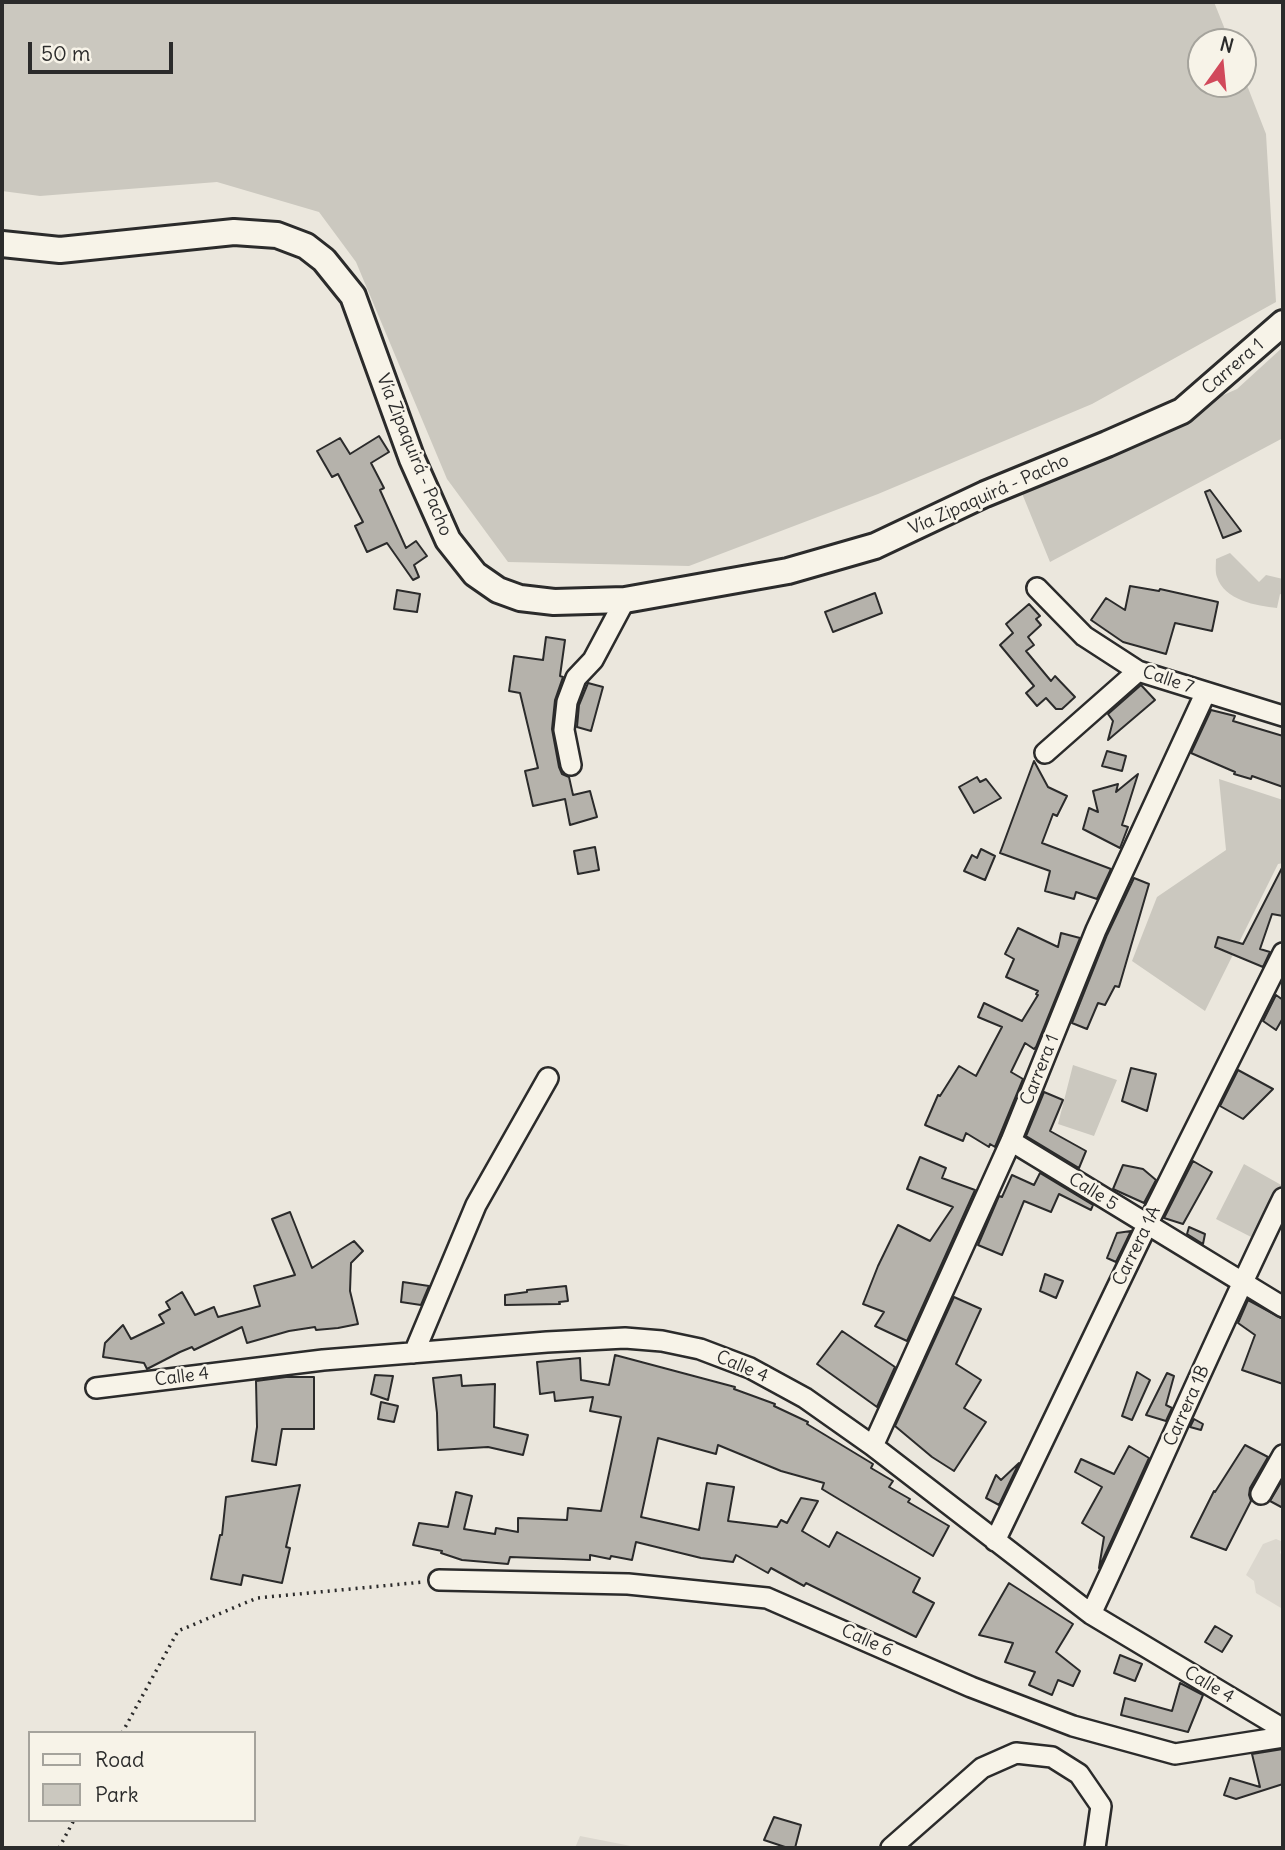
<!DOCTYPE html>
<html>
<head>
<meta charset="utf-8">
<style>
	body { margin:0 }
	#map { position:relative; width:1285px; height:1850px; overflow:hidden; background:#ebe7dd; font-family:Delius,sans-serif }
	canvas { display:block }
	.frame { position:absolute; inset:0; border:4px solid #2b2b2b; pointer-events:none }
	.legend { position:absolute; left:28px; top:1731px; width:228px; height:91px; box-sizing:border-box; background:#f7f3e8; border:2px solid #a5a39c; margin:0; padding:9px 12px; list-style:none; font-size:21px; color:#2b2b2b }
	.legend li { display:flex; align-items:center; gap:14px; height:35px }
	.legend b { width:35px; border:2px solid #a5a39c }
	.north { position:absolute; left:1187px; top:28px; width:70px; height:70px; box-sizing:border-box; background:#f7f3e8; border:2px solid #a5a39c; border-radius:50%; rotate:15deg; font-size:19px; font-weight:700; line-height:28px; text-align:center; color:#2b2b2b }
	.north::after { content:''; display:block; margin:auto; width:24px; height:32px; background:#d1495b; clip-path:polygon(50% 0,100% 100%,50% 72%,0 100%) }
	.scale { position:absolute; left:28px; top:42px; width:145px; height:32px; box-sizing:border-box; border:4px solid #2b2b2b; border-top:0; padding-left:9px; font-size:21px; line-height:24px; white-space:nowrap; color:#2b2b2b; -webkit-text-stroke:5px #f7f3e8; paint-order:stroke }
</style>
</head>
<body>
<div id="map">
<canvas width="1285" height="1850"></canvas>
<div class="frame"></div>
<ul class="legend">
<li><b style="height:9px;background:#f7f3e8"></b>Road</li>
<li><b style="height:19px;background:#cbc8bf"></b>Park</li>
</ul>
<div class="north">N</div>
<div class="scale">50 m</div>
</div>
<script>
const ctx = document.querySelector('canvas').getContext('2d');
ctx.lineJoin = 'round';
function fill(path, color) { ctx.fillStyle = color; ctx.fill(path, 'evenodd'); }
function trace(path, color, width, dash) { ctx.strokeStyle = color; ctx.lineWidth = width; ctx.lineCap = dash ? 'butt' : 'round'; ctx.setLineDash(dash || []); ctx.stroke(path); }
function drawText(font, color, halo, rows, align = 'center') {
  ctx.font = font + ' Delius,sans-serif'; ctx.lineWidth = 5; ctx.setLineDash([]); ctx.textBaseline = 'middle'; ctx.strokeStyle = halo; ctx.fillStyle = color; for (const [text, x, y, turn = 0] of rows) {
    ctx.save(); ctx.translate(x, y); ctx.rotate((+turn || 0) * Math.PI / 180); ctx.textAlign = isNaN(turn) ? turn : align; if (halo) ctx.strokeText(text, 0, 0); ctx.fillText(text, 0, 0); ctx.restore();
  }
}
const built = new Path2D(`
	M1276,1539l7,3 -3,11 3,2 -2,53 -25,-15 -2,-12 -8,-6 17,-31z
	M580,1836l61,12h-66z`);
const green = new Path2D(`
	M2,2h1212l16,40h-29v42h42v-9l23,59 10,168 -184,102 -214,90 -189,72 -181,-4 -61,-83 -91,-217 -37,-50 -102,-30 -177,14 -38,-5z
	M1283,347v91l-233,124 -31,-76 218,-97z
	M1230,553l29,29 7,-7 17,4v16l-3,-1 -3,14c-20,-2 -53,-8 -60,-31 -2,-5 -1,-13 -1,-18z
	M1219,779l64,21v63l-5,1 -73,147 -73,-50 25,-64 69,-47z
	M1073,1065l44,15 -23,56 -36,-12z
	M1244,1164l39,22 -30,52 -37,-19z`);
const building = new Path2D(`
	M379,436l10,16 -18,11 13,25 -4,2 26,58 10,-7 11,15 -13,9 5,12 -6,3 -26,-37 -20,9 -12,-26 8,-4 -25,-48 -6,3 -15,-26 23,-13 10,16z
	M1210,490l31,41 -18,7 -18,-46z
	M1130,586l29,5 1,-2 58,13 -6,29 -37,-8 -9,31 -43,-12 -32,-22 15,-22 19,12z
	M397,590l23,4 -3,18 -23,-3z
	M875,593l7,20 -49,19 -8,-20z
	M1029,604l11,12 -4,3 5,6 -13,12 6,8 -8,6 25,30 4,-5 20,21 -13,12h-6l-10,-11 -9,8 -11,-13 8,-7 -34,-41 13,-12 -7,-9z
	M546,637l19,3 -5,36 3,1 -8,23 -3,29 7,38 3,7 7,3 4,18 17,-4 7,26 -27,8 -5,-26 -32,7 -8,-35 13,-3 -18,-75 -11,-2 5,-35 29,4z
	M588,683l15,4 -12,44 -14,-4 2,-22z
	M1141,685l14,15 -47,40 5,-19 -5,-7z
	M1211,710l24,6 -2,5 50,15v51l-31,-11 -1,3 -17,-5 1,-2 -44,-19z
	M1107,751l19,5 -4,15 -20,-5z
	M1034,761l14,26 19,9 -10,20 -4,-2 -11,29 69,26 -14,30 -21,-7 -2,7 -29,-8 5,-20 -50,-18z
	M1138,774l-16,51 6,2 -8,21 -37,-19 6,-21 9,4 -5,-21 25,-7 -2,8z
	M977,777l3,5 6,-3 15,19 -27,15 -15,-26z
	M595,847l4,23 -21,4 -4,-23z
	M981,849l14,7 -10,24 -21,-9 8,-16 5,3z
	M1283,866v50l-11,-2 -12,35 10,3 -7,15 -48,-20 3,-10 25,7z
	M1134,878l15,6 -30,103 -4,-1 -10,19 -7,-2 -11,26 -15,-6 35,-88z
	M1018,928l40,19 3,-14 19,5 -44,109 -2,2 -9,-6 -14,29 12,7 -28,68 -5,-3 -1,3 -23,-14 -3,8 -38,-16 13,-30 2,1 19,-30 17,10 26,-49 -24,-10 6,-14 38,18 16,-26 -2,-1 2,-3 -32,-14 8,-18 -9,-5z
	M1276,995l7,5v18l-7,12 -13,-9z
	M1131,1068l25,6 -9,37 -25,-10z
	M1238,1070l35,19 -30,30 -23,-13z
	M1044,1092l19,8 -13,31 36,20 -7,17 -53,-32z
	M920,1157l26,11 -4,10 33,12 -68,151 -32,-15 9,-14 -21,-8 15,-38 20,-41 32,16 23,-34 -46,-18z
	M1193,1161l19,11 -29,52 -19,-6z
	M1123,1165l20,4 13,11 -12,23 -31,-14z
	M1040,1173l53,32 -2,5 -32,-16 -8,18 -27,-11 -22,54 -24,-10 21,-49 3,1 10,-22 22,10z
	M290,1212l22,56 42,-27 9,10 -12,12 -1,28 8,33 -20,4 -22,2 -1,-3 -26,4 -42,12 -5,-16 -48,23 -2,-3 -12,5 -33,17 -3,-6 -41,-6 2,-14 18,-18 8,14 33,-16 -5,-8 11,-6 -4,-7 16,-10 13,23 19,-8 4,10 42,-11 -6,-20 41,-11 -23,-56z
	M1189,1227l16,7 -2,10 -16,-10z
	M1131,1231l-15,31 -9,-4 10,-25z
	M1045,1274l18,7 -7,17 -16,-7z
	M403,1282l26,4 -8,19 -20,-3z
	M566,1286l2,15 -9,1 1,2 -55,1v-10l22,-3v-2z
	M954,1297l27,12 -25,55 25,16 -17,28 22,14 -32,49 -22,-14 -37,-31z
	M1248,1300l35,19v65l-41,-14 13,-35 -17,-12z
	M842,1331l53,36 -18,40 -60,-43z
	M615,1355l120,32 -1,2 41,15 -1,2 34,16 -1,2 66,40 -2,4 22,13 -4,6 21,12 -2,3 41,24 -16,30 -111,-67 2,-6 -43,-12 -63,-26 -2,9 -58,-16 -17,79 58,13 8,-47 27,4 -6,34 49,6 4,-7 6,3 14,-25 17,3 -16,30 27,16 8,-15 83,46 -7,14 21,11 -18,34 -110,-54 -2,3 -33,-18 -3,5 -32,-18 -3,7 -32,-4 -65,-16 -4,18 -21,-4 -1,3 -20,-4v5l-80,-3 -2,7 -46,-4 -21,-7 1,-2 -29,-6 6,-22 29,4 8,-35 16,4 -8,33 31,5 1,-6 22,4v-14l49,2 1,-12 33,3 20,-94 -31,-6 3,-14 -38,4 -1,-9 -14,2 -3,-32 43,-4 1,22 28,5z
	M1137,1372l13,8 -18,40 -10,-4z
	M1167,1373l7,3 -8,29 6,3 -6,13 -20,-6z
	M375,1375l18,1 -5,24 -17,-6z
	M461,1375l1,11 33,-2 -1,43 34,8 -5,20 -35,-8 -50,3 -1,-37 -4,-35z
	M286,1377h28v52h-32l-6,36 -24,-4 5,-34 -1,-46z
	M381,1402l17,4 -4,16 -16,-3z
	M1194,1419l9,5 -2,6 -11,-3z
	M1245,1445l23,12 -18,31 -1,7 2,6 -25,49 -35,-13 23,-46 1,1z
	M1129,1446l20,12 -50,110 5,-31 -22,-14 20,-36 -27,-15 6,-13 33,15z
	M1019,1463l-20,42 -13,-7 10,-23 5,5z
	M1283,1479v29l-13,-7z
	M300,1485l-14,62 4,1 -8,35 -39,-8 -2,10 -30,-6 9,-44h2l4,-38z
	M1009,1583l64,41 -17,28 24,19 -7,15 -15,-6 -6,15 -23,-10 6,-13 -30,-10 8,-19 -34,-8z
	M1215,1626l17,10 -10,16 -17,-10z
	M1120,1655l22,9 -7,17 -21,-8z
	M1180,1683l23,12 -15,37 -67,-17 4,-17 47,13z
	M1283,1749v35l-47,15 -12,-4 6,-17 30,9 -8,-33z
	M774,1817l27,8 -6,23h-7l-24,-8z`);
const path = new Path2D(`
	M122,1733l56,-102 79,-33 166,-16
	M59,1848l15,-28`);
const minor = new Path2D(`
	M1037,588l47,48 54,35 145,45
	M1045,753l93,-82
	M571,765l-7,-35 3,-28 9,-24 17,-18 32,-60
	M1011,1141l272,166
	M414,1353l62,-148 72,-127
	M96,1388l227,-28 224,-18 78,-4 37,3 38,8 50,19 55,30 68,48 218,168 192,115
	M873,1446l138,-305 85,-211 109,-236
	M1261,1494l22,-39
	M995,1541l152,-316 136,-272
	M439,1580l189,4 139,14 204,89 102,39 102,28 108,-17
	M1091,1614c65,-138 125,-279 192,-416
	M891,1848l91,-80 34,-15 36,4 27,17 22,32 -6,42`);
const major = new Path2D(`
	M2,244l58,6 174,-18 43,3 29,11 18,14 29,36 59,163 36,81 27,34 23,16 22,8 34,4 71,-2 163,-29 87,-25 110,-52 122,-50 75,-33 101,-88`);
const streetNames = [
	["Carrera 1",1233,367,-41],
	["Vía Zipaquirá - Pacho",414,455,68],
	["Vía Zipaquirá - Pacho",989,495,-24],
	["Calle 7",1168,680,19],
	["Carrera 1",1040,1070,-68],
	["Calle 5",1093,1192,32],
	["Carrera 1A",1137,1246,-64],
	["Calle 4",742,1367,23],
	["Calle 4",182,1377,-7],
	["Carrera 1B",1187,1406,-66],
	["Calle 6",867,1641,24],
	["Calle 4",1209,1685,31]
];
fill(built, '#dbd7ce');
fill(green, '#cbc8bf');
fill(building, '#b5b2ab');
trace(building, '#2b2b2b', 2);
trace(minor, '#2b2b2b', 24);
trace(major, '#2b2b2b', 30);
trace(path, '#2b2b2b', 3.5, [2, 5]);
trace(minor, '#f7f3e8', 19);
trace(major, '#f7f3e8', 24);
drawText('18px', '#2b2b2b', '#f7f3e8', streetNames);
</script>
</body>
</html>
